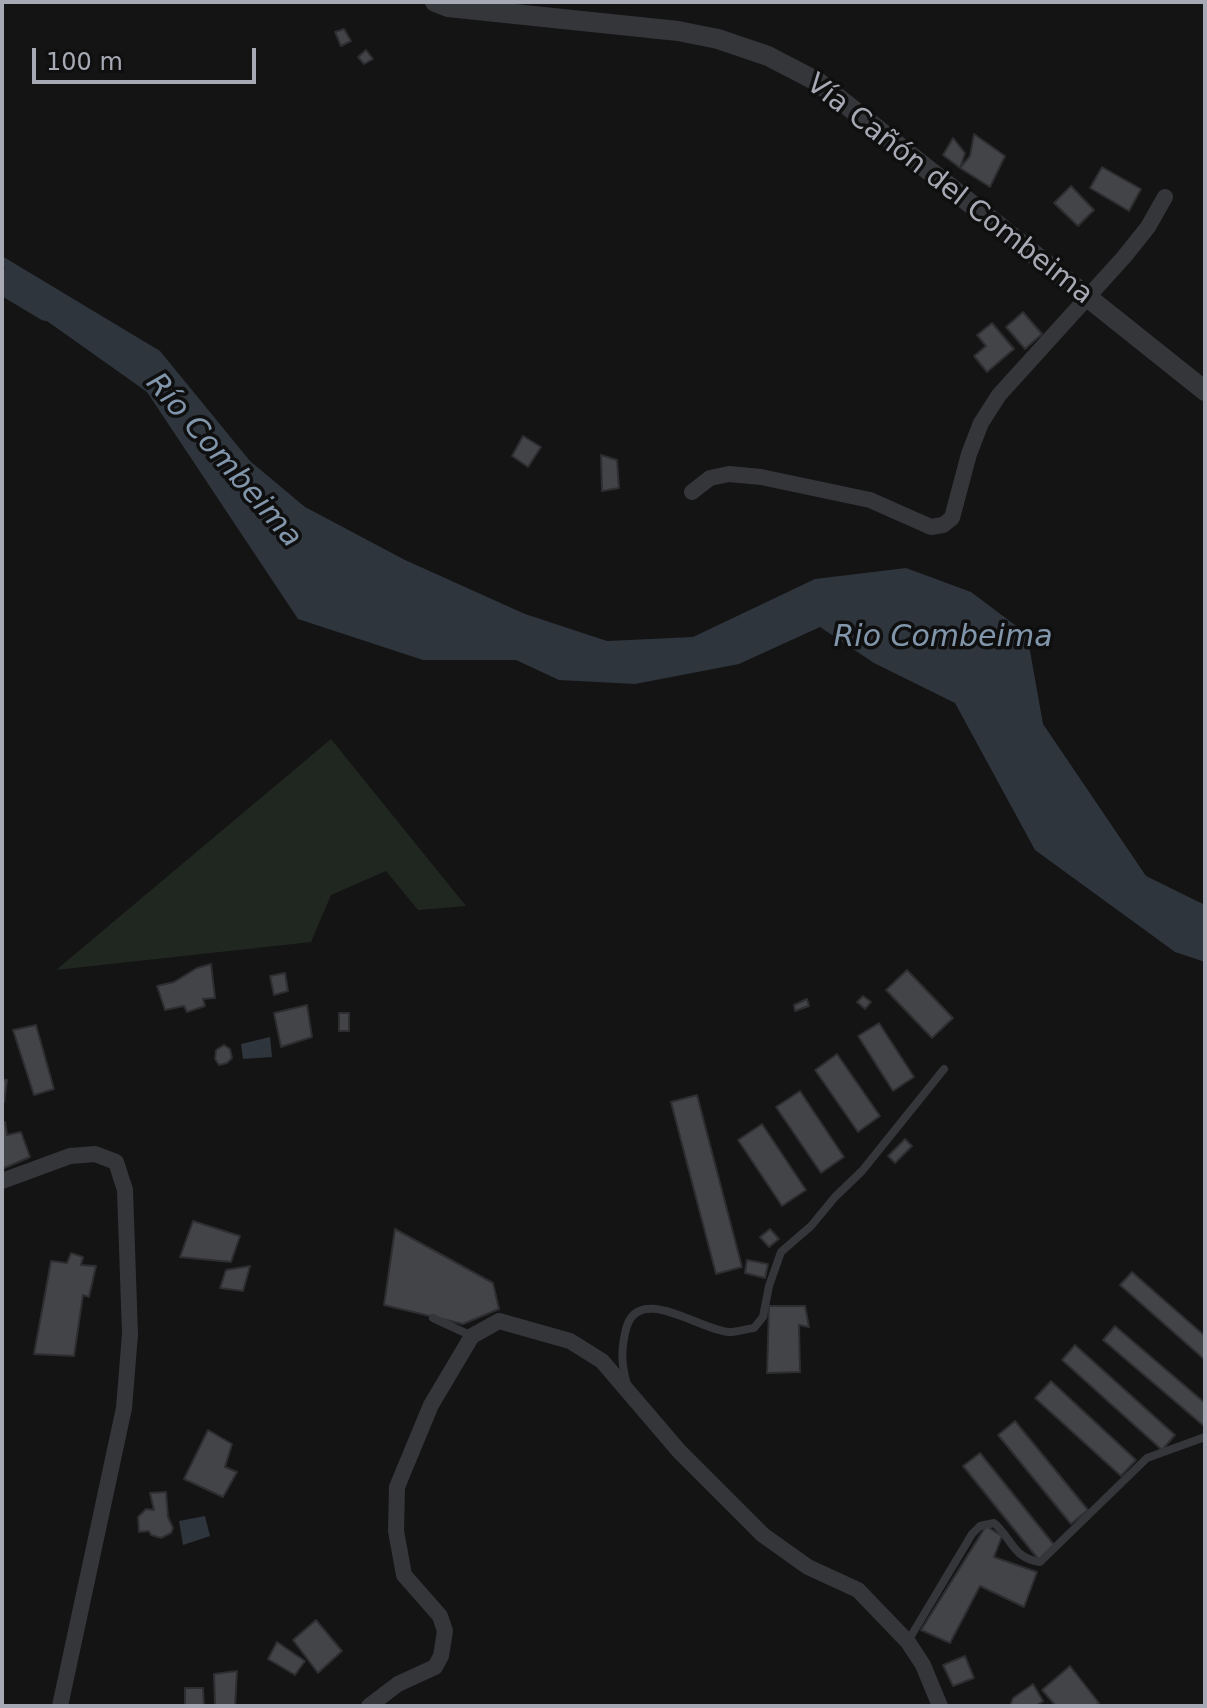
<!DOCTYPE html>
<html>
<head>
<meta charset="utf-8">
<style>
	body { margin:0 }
	#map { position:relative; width:1207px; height:1708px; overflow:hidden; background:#141415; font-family:"DejaVu Sans",sans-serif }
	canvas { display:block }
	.frame { position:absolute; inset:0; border:4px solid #a7aab4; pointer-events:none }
	.scale { position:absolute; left:32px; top:48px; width:224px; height:36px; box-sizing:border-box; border:4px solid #a7aab4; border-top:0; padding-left:10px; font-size:24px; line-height:28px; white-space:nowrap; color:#a7aab4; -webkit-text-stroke:6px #0f0f10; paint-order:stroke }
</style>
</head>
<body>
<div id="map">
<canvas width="1207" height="1708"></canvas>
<div class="frame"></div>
<div class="scale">100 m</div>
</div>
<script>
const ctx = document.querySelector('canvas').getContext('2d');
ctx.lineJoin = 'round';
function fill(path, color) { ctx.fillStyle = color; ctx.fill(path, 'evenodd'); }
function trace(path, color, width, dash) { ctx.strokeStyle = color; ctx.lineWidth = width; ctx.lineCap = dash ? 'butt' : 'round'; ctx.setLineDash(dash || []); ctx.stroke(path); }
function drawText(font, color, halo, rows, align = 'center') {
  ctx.font = font + ' "DejaVu Sans",sans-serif'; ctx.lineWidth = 7; ctx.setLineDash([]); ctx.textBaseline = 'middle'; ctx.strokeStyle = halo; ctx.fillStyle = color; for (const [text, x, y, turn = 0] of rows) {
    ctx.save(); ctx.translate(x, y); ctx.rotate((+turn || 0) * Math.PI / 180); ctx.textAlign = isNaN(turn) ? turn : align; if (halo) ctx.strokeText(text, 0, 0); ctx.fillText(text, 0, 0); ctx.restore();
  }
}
const green = new Path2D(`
	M331,739l135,167 -48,4 -32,-39 -55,24 -20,47 -255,28z`);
const water = new Path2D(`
	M2,256l158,95 90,110 55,46 100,53 120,54 82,27 86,-4 122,-58 91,-11 65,24 56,42 16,90 103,152 59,29v57l-30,-10 -140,-102 -80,-147 -81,-40 -54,-36 -81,37 -104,20 -76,-4 -43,-20h-93l-125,-41 -151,-227 -124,-88 -21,-41z
	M270,1037l2,20 -29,2 -2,-15z
	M205,1516l5,20 -27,9 -4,-24z`);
const river = new Path2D(`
	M2,281l45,27`);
const building = new Path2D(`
	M344,29l7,12 -10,5 -6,-14z
	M366,50l7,9 -9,5 -6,-7z
	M974,134l31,22 -15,31 -30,-19 10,-12z
	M953,138l12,15 -5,15 -17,-13z
	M1102,167l39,22 -12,22 -39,-23z
	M1071,186l23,24 -16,16 -24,-23z
	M1023,312l19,22 -17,15 -19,-22z
	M992,323l22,26 -27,23 -13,-16 12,-10 -9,-11z
	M523,436l18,11 -13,20 -16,-11z
	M601,455l16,5 2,28 -17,3z
	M211,964l4,34 -12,1 2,7 -18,6 -3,-6 -19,4 -8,-24 17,-4 23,-14z
	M907,970l46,48 -21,20 -46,-48z
	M285,973l3,18 -14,4 -4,-19z
	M863,996l8,6 -6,7 -8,-7z
	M807,999l2,7 -14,5 -1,-6z
	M307,1005l5,32 -31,10 -7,-34z
	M339,1013h10v18h-10z
	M879,1023l35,54 -21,14 -35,-55z
	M36,1025l18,64 -20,6 -21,-65z
	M224,1045l6,4 2,9 -5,5 -8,2 -4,-6 1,-9z
	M837,1054l43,62 -22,16 -43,-62z
	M2,1079l5,1 -3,22h-2z
	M800,1091l44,66 -23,16 -45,-66z
	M697,1095l45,172 -26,7 -45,-172z
	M5,1122l2,13 14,-3 9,25 -28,12v-46z
	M762,1124l44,66 -24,16 -44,-66z
	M905,1139l7,7 -17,17 -7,-7z
	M193,1221l47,15 -9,26 -51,-5z
	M395,1229l98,54 6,26 -36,15 -79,-19z
	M770,1229l9,10 -10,8 -9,-10z
	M71,1253l12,4 -2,8 15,1 -7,31 -6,-2 -9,61 -40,-2 17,-93 16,2z
	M747,1260l21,4 -3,14 -20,-5z
	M250,1266l-7,25 -23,-3 6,-18z
	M1132,1272l73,64v24l-85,-75z
	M769,1306h36l4,21 -10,-2 1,47 -33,1z
	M1115,1326l90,77v24l-102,-87z
	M1075,1345l100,90 -13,15 -100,-90z
	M1051,1381l85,79 -15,16 -86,-78z
	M1015,1421l73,89 -17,14 -73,-89z
	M208,1430l24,14 -7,23 12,5 -14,25 -39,-18z
	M980,1453l75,93 -16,14 -76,-94z
	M166,1492l2,25 5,11 -2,5 -10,5 -10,-3 -2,-4 -10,1 -1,-15 8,-8 8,1 -4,-17z
	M986,1526l16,10 -8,21 43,15 -13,35 -44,-21 -30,57 -29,-13z
	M316,1620l26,31 -24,22 -25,-33z
	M277,1642l28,19 -10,14 -27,-16z
	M965,1656l9,22 -21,8 -10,-21z
	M1070,1666l29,37 -4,3h-39l-14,-16z
	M237,1671l-2,35h-20l-1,-32z
	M1033,1684l10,17 -7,5h-26l3,-8z
	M185,1688h18l1,18h-19z`);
const service = new Path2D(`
	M433,1318l39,18
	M627,1384c-6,-20 -6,-35 -1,-55 12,-47 75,2 103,3 8,0 17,-3 25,-4l9,-11 6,-31 12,-34 30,-26 24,-29 27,-26 82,-102
	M908,1641l64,-107 8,-8 14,-3c18,15 18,35 46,39l107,-104 58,-21`);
const minor = new Path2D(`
	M692,492l18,-14 19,-4 32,3 109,23 61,27 12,-2 9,-7 17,-64 12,-31 18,-28 125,-138 24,-30 17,-30
	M2,1181l68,-25 25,-2 21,8 9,28 5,144 -6,74 -64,298
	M369,1706l29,-22 37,-17 6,-11 4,-25 -5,-15 -36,-41 -8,-44 1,-44 34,-82 41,-69 27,-15 71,20 32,20 77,90 84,84 45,32 50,23 50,52 15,23 17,41`);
const tertiary = new Path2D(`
	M435,2l13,5 230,24 40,8 50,17 50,26 387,309`);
const streetNames = [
	["Vía Cañón del Combeima",949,190,38]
];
const waterNames = [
	["Río Combeima",223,461,49],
	["Rio Combeima",943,638]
];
fill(green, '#202721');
fill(water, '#2e353c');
trace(river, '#2e353c', 26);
fill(building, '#434448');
trace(building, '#2e2e31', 2);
trace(service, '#35363a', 8);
trace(minor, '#35363a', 16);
trace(tertiary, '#35363a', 20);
drawText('28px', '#a7aab4', '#0f0f10', streetNames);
drawText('italic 30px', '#8296ab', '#0f0f10', waterNames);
</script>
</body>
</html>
